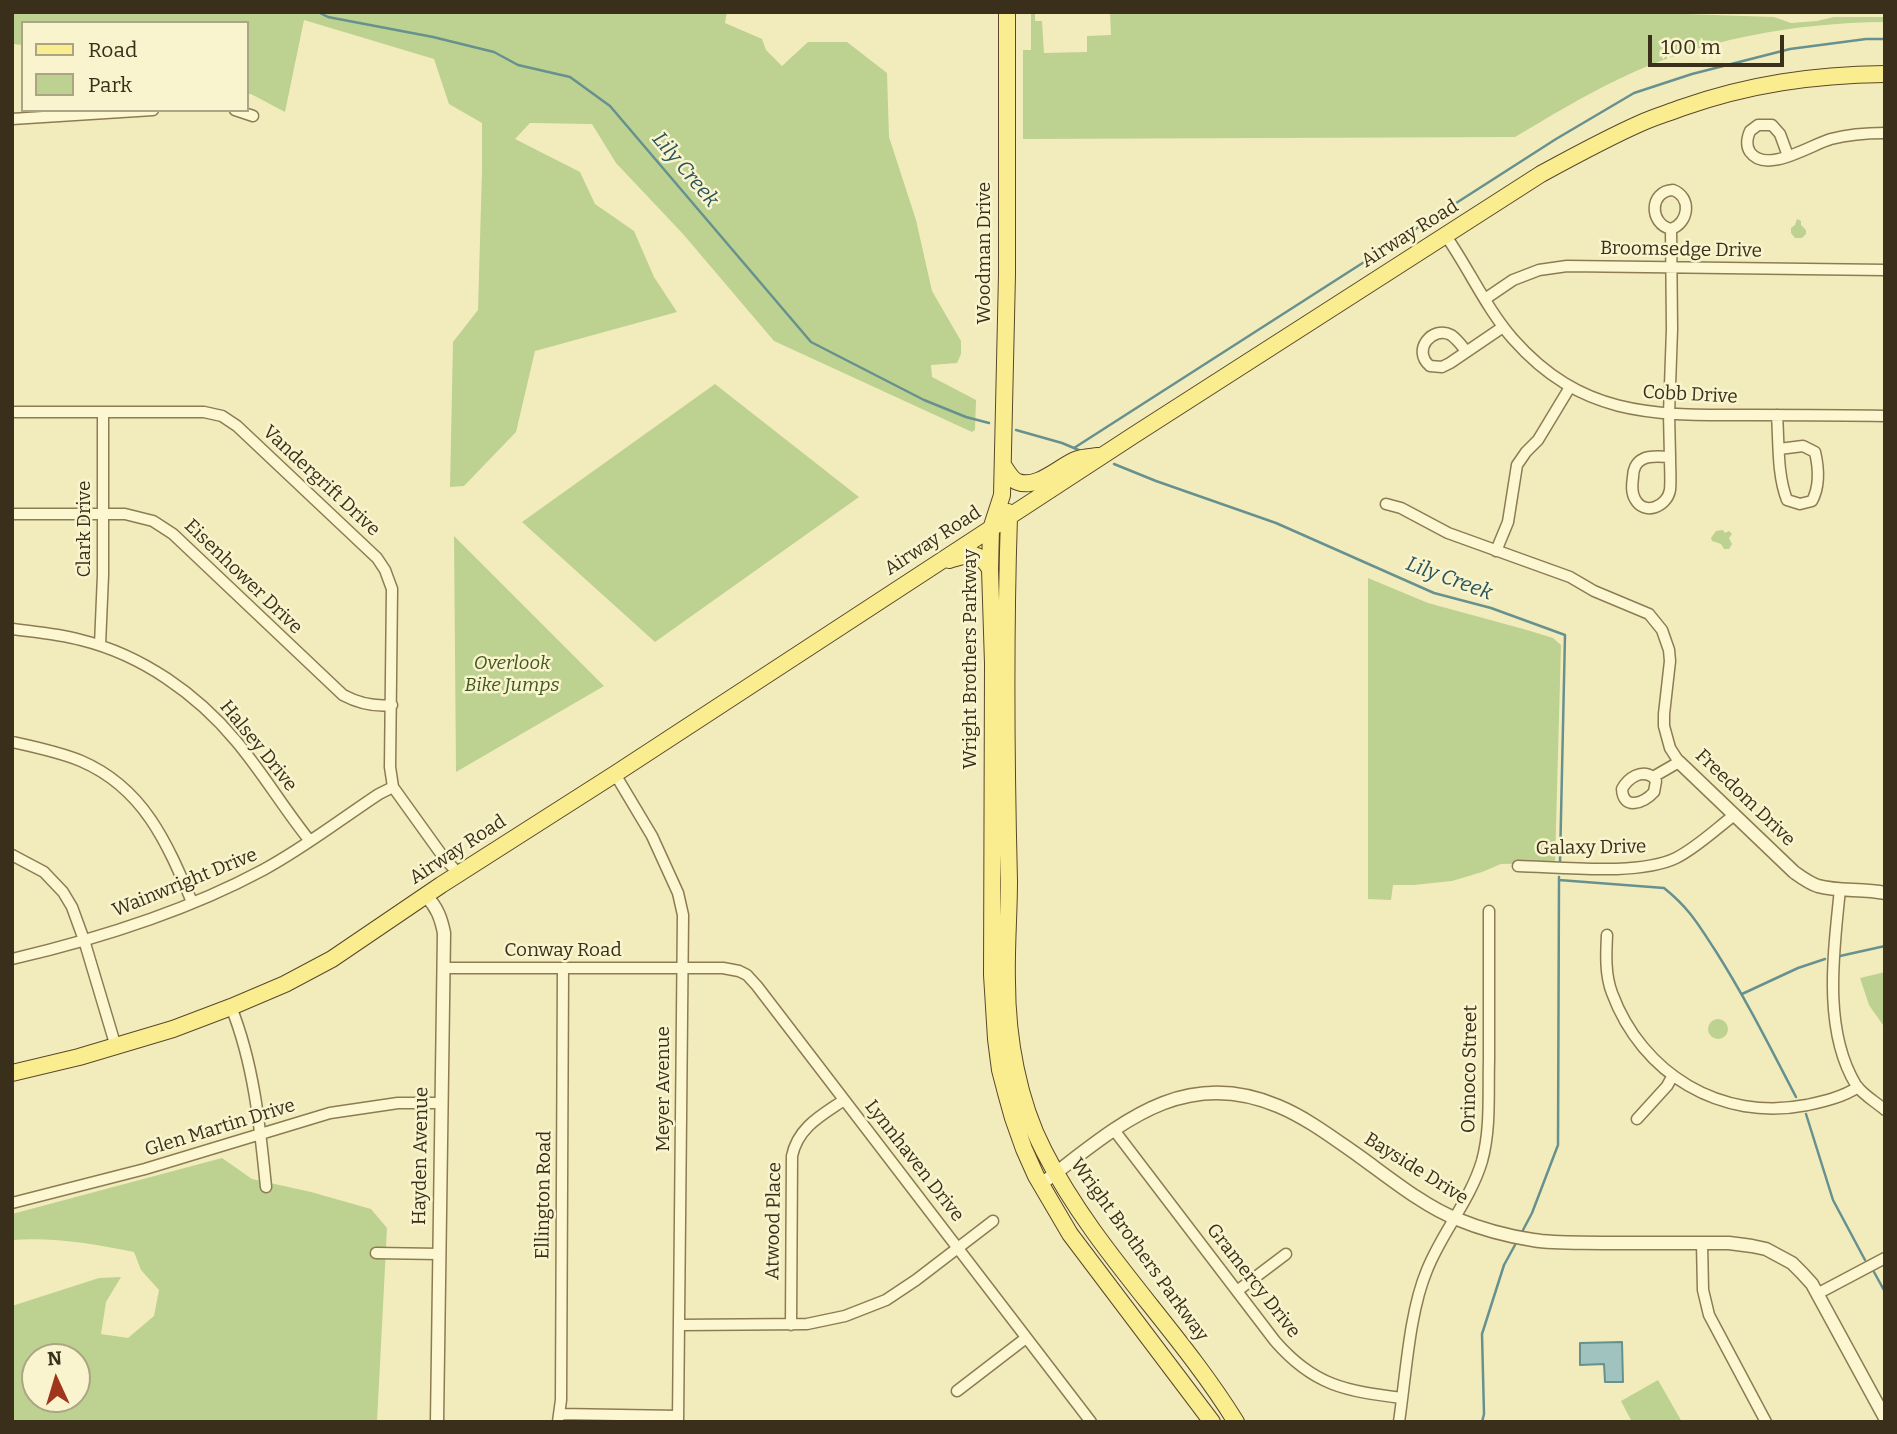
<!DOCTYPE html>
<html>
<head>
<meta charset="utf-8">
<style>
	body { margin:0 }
	#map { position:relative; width:1897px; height:1434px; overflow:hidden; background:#f2ecbd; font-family:Bitter,serif }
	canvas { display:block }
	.frame { position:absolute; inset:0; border:14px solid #392f1a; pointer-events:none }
	.legend { position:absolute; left:21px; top:21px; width:228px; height:91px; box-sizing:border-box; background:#f9f4cd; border:2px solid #aca585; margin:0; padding:9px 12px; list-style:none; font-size:21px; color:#392f1a }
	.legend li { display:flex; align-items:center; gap:14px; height:35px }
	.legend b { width:35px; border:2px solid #aca585 }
	.north { position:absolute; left:21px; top:1343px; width:70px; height:70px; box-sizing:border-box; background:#f9f4cd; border:2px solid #aca585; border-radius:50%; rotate:356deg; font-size:19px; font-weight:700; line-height:28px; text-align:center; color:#392f1a }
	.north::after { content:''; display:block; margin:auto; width:24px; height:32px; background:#a0351e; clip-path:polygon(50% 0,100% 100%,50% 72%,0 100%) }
	.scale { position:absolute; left:1648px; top:35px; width:136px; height:32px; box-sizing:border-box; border:4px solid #392f1a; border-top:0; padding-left:9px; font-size:21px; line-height:24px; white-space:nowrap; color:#392f1a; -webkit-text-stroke:5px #f9f4cd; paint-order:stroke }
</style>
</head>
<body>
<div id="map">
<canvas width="1897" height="1434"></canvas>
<div class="frame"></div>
<ul class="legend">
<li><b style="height:9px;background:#faed90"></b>Road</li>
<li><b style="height:19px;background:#bdd190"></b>Park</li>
</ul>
<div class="north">N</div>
<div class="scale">100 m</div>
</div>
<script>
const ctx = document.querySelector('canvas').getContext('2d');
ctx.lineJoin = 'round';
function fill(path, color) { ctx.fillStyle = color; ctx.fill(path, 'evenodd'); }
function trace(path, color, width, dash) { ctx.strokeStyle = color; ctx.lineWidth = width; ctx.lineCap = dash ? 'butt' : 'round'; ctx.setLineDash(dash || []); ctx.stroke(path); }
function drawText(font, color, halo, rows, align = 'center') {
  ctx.font = font + ' Bitter,serif'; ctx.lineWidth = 5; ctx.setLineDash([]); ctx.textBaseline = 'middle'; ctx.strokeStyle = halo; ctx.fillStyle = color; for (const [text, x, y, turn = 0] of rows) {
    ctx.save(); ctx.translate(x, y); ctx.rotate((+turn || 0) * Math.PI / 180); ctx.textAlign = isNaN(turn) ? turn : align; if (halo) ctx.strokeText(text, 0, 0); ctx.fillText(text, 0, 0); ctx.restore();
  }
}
const green = new Path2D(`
	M12,12h715l-2,11 37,16 4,11 16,16 26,-24h39l40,31 2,64 27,83 16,71 29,50v13l-4,9 -26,2 1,12 44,23 -1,30 -3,2 -198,-91 -91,-107 -67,-71 -24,-39 -62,-1 -15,16 65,33 15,32 39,27 20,46 23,35 -142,39 -19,81 -52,54 -14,1 3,-145 25,-32 4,-139v-48l-33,-19 -15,-45 -130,-39 -19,92 -34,-18h-4v-71h-224v22l-10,-1z
	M1031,12h4v9h7l2,32 43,-1v-16l24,-1 -1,-23h570l3,2 91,3 17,6 26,-2 17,-4h51v5c-91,1 -184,17 -266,57 -36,17 -70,38 -104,58l-492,2v-89h8z
	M1797,219l4,2v4l5,5v4l-4,4h-7l-4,-5v-5l4,-3z
	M715,384l144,113 -204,145 -133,-120z
	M1723,530l2,3 4,-2 3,3 -3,4 3,6 -3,5h-5l-3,-5 -9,-3 -1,-3 5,-7z
	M454,536l150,150 -148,86z
	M1368,578l60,25 99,27 26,8 8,7 -6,218 -54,1 -19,8 -30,9 -38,4h-21l-2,15 -23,-1z
	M1885,972v56l-16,-23 -9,-27z
	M1708 1029a10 10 0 1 1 20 0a10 10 0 1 1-20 0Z
	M222,1158l30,21 59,13 60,17 16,19 -10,194h-365v-116l87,-28 22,-1 -15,25 -5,32 27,4 26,-22 5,-26 -18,-20 -7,-18c-39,-8 -81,-15 -122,-12v-26zM35,1357h42v42h-42z
	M1658,1380l24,42h-50l-11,-21z`);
const water = new Path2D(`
	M1622,1342l1,40h-18l-1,-18 -24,1v-22z`);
const stream = new Path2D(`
	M318,12l10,5 105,20 61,15 24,13 52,12 40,29 201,236 113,58 42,17 23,6
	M1016,430l46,13 19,8
	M1074,448l482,-309 78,-46 58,-19 98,-25 76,-10h19
	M1114,464l42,17 120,42 158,70 57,15 74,27 -5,227
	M1559,880l105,8c25,20 34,36 51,62 30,47 55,97 81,147
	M1840,956l45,-10
	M1742,994l56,-26 27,-9
	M1806,1114l27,86 32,60
	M1523,1230l9,-17 26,-68 1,-268
	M1874,1272l11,20
	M1482,1422l2,-8 -2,-80 22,-69 11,-20`);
const minor = new Path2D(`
	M235,110l18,6
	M12,119l141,-9
	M1788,156l-8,-22 -8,-9h-14l-8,6c-3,7 -4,15 0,21 16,23 62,-8 81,-13 19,-5 35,-6 54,-6
	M1446,236c23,33 40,72 67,103 70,79 142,76 239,76 44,0 88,0 133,1
	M1485,299l28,-19 26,-10 28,-4 318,4
	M1466,351c-4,-5 -9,-12 -15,-16 -18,-10 -40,15 -21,31l12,1 8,-4 53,-36
	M12,412h192l18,4 15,10 140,132 8,12 7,19 -2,178 3,20 51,71 15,16
	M1777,415c2,28 0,59 10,85l13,4 12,-3c8,-15 7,-32 3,-49l-12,-6 -24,3
	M1670,457c0,11 1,23 0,33 -3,17 -26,26 -35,9 -4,-7 -3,-15 -2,-22 0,-7 3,-15 10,-18 7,-4 19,-2 27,-2l-1,-43 3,-85 -1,-100c18,-6 21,-32 2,-39 -24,1 -24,34 -2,39
	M1386,504l15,4 47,25 122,44 24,14 55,23 13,16 7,20 1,11 -6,53v12l6,22 9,14 -26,15c-12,-8 -25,1 -31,12 1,22 22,14 32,3l2,-11 -3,-4
	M12,514h113l28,7 20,13 170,161c15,8 31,12 49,10
	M1496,551l12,-29 9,-57 9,-13 12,-12 32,-53
	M12,629c23,3 47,5 69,11 61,15 116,54 155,101 27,32 48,68 74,100
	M100,645l3,-70v-162
	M12,742c23,5 47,10 69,19 63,27 86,82 111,141
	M615,774l37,62 26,57 5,22 -5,507
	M12,855l32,17 19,20 9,15 12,33 32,107
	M1518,866c43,1 121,10 158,-8 20,-10 39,-28 57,-42
	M1840,889c-6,61 -18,140 16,196 7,10 20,17 29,25
	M1607,935c-1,19 -2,40 5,58 30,81 109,129 195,112 18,-4 36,-8 51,-18
	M12,959c86,-20 173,-47 251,-89 41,-22 78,-51 116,-76l14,-7
	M443,968h280l16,3 8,4 10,11 334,436
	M231,1007c23,57 29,120 35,180
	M1637,1119l30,-33 5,-9
	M1114,1130l161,211c39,45 71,50 127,57
	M12,1203l133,-34 185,-56 68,-10h42
	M1702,1243l1,47 6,25 57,107
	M376,1253l63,1
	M1237,1291l49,-37
	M1817,1294l68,-36
	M680,1325l127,-1 38,-8 41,-16 30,-20 77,-59
	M791,1325l1,-169c6,-29 30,-41 52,-56
	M957,1391l69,-53
	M560,1414l118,2
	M558,1422l3,-22 2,-432
	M1399,1422c7,-47 10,-109 28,-152 15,-38 43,-69 55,-109 9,-33 6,-68 7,-101 0,-50 0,-100 0,-149`);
const tertiary = new Path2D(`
	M1679,762l115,110c7,5 15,11 24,14 21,6 45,2 67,7
	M426,896c11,11 15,22 18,37l-7,489
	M1041,1184c73,-54 138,-120 237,-78 29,12 55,32 81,50 28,20 66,51 98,63 24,10 50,17 76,21 24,4 50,2 74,3 41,0 82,0 122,0l23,3 14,3 26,14 10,10 10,11 73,134`);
const primary = new Path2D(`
	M1007,12v262l-5,221 -11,34 -1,40 3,95 -1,311 4,64 4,31 6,23 7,25 11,31 12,27 34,58 142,188
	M1003,465c4,6 9,15 15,17 19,7 41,-15 57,-22 7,-3 16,-3 23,-4
	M1008,512l1,5c-4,121 -3,243 0,364 0,34 -3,67 -2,101 0,55 11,119 37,169 50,99 134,177 192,271
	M949,560c21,-6 28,-11 41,9
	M12,1073l67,-16 94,-28 58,-22 54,-23 47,-25 109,-74 174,-111 519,-339 407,-261c33,-18 66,-36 100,-51 13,-6 27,-10 40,-15 68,-24 132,-33 204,-34`);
const streetNames = [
	["Airway Road",1410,234,-32],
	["Broomsedge Drive",1681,250,1],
	["Woodman Drive",985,253,-90],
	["Cobb Drive",1690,395,3],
	["Vandergrift Drive",321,481,43],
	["Clark Drive",85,529,-90],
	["Airway Road",933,541,-33],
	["Eisenhower Drive",243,577,44],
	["Wright Brothers Parkway",971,659,-90],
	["Halsey Drive",258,746,51],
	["Freedom Drive",1745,798,44],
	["Galaxy Drive",1591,848,-1],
	["Airway Road",458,850,-33],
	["Wainwright Drive",185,883,-22],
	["Conway Road",563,951],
	["Orinoco Street",1470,1069,-89],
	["Meyer Avenue",664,1089,-90],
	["Glen Martin Drive",220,1128,-17],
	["Hayden Avenue",421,1156,-89],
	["Lynnhaven Drive",914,1161,52],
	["Bayside Drive",1416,1169,32],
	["Ellington Road",544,1195,-89],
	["Atwood Place",774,1221,-89],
	["Wright Brothers Parkway",1139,1250,54],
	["Gramercy Drive",1253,1281,52]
];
const parkNames = [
	["Overlook",512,664],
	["Bike Jumps",512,686]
];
const waterNames = [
	["Lily Creek",685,170,50],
	["Lily Creek",1449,579,20]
];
fill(green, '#bdd190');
fill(water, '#a1c3bf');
trace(water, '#67918f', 2);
trace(stream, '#67918f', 2.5);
trace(minor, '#8c7c54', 13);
trace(tertiary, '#8c7c54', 15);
trace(primary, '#584829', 18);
trace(minor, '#fcf7d0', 10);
trace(tertiary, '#fcf7d0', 12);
trace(primary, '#faed90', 16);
drawText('19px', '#392f1a', '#f9f4cd', streetNames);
drawText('italic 19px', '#3f581f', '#f9f4cd', parkNames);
drawText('italic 21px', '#28545b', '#f9f4cd', waterNames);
</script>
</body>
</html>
